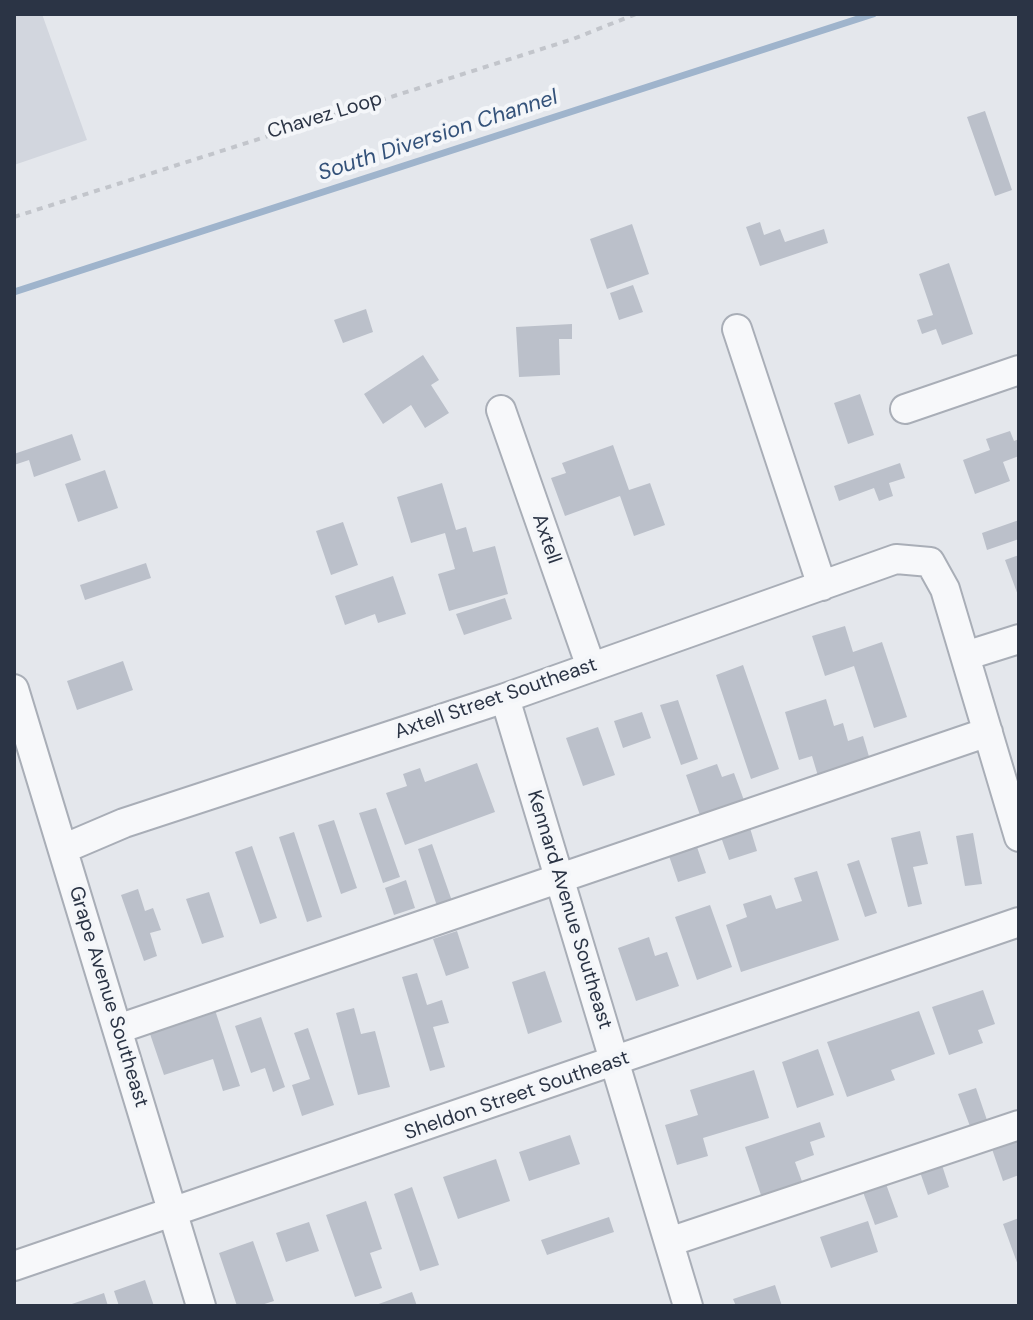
<!DOCTYPE html>
<html>
<head>
<meta charset="utf-8">
<style>
	body { margin:0 }
	#map { position:relative; width:1033px; height:1320px; overflow:hidden; background:#e4e7ec; font-family:"DM Sans",sans-serif }
	canvas { display:block }
	.frame { position:absolute; inset:0; border:16px solid #2b3445; pointer-events:none }
</style>
</head>
<body>
<div id="map">
<canvas width="1033" height="1320"></canvas>
<div class="frame"></div>
</div>
<script>
const ctx = document.querySelector('canvas').getContext('2d');
ctx.lineJoin = 'round';
function fill(path, color) { ctx.fillStyle = color; ctx.fill(path, 'evenodd'); }
function trace(path, color, width, dash) { ctx.strokeStyle = color; ctx.lineWidth = width; ctx.lineCap = dash ? 'butt' : 'round'; ctx.setLineDash(dash || []); ctx.stroke(path); }
function drawText(font, color, halo, rows, align = 'center') {
  ctx.font = font + ' "DM Sans",sans-serif'; ctx.lineWidth = 8; ctx.setLineDash([]); ctx.textBaseline = 'middle'; ctx.strokeStyle = halo; ctx.fillStyle = color; for (const [text, x, y, turn = 0] of rows) {
    ctx.save(); ctx.translate(x, y); ctx.rotate((+turn || 0) * Math.PI / 180); ctx.textAlign = isNaN(turn) ? turn : align; if (halo) ctx.strokeText(text, 0, 0); ctx.fillText(text, 0, 0); ctx.restore();
  }
}
const built = new Path2D(`
	M14,14h28l45,126 -73,25z`);
const stream = new Path2D(`
	M14,292l859,-278`);
const building = new Path2D(`
	M985,111l27,79 -17,6 -28,-79z
	M760,222l4,13 16,-6 5,13 39,-13 4,14 -68,23 -14,-39z
	M632,224l17,50 -42,15 -17,-50z
	M949,263l24,71 -31,11 -6,-16 -14,5 -5,-14 16,-5 -14,-41z
	M633,285l10,27 -24,8 -9,-27z
	M366,309l7,23 -30,11 -9,-23z
	M572,324v15h-13l1,36 -41,2 -3,-50z
	M423,355l16,25 -8,5 18,28 -24,15 -14,-23 -28,19 -19,-30z
	M860,394l14,41 -26,9 -14,-41z
	M1010,431l4,10 5,-2v17l-16,6 7,19 -35,13 -12,-34 27,-10 -4,-11z
	M72,434l9,26 -47,17 -5,-17 -15,5v-11z
	M613,445l16,45 21,-7 15,42 -31,11 -14,-40 -55,20 -14,-38 15,-5 -4,-10z
	M900,463l5,15 -16,5 4,13 -14,5 -5,-13 -35,13 -5,-15z
	M105,470l13,38 -40,14 -13,-38z
	M442,483l14,47 10,-3 7,25 22,-6 13,48 -59,17 -11,-37 17,-5 -10,-36 -34,10 -14,-46z
	M1019,520v19l-32,11 -5,-17z
	M343,522l15,43 -27,10 -15,-44z
	M1019,555v43l-14,-38z
	M146,563l5,15 -66,22 -5,-15z
	M393,576l13,38 -28,9 -3,-9 -30,11 -10,-29z
	M505,598l7,21 -48,16 -8,-21z
	M845,626l8,26 29,-10 25,75 -33,11 -20,-62 -29,10 -13,-40z
	M123,661l10,29 -56,20 -10,-29z
	M743,665l36,104 -28,10 -35,-104z
	M826,699l8,27 9,-3 5,18 15,-5 7,24 -52,16 -6,-20 -13,4 -14,-48z
	M678,700l20,59 -17,6 -21,-60z
	M642,712l9,26 -28,10 -9,-27z
	M598,727l17,48 -32,11 -17,-48z
	M477,763l18,49 -90,33 -19,-52 21,-7 -4,-12 17,-6 5,14z
	M717,764l5,13 12,-4 11,30 -44,15 -15,-43z
	M376,808l24,69 -17,6 -24,-70z
	M334,820l23,68 -16,6 -23,-69z
	M750,828l7,23 -28,9 -8,-23z
	M920,831l8,33 -15,3 9,37 -14,3 -17,-69z
	M294,832l28,85 -15,5 -28,-85z
	M973,833l9,51 -17,2 -9,-50z
	M432,844l20,57 -15,5 -19,-57z
	M252,846l25,72 -17,6 -25,-72z
	M697,847l9,26 -28,9 -9,-26z
	M859,860l18,53 -12,4 -18,-53z
	M817,871l22,69 -98,32 -15,-47 21,-8 -4,-13 28,-9 5,14 26,-8 -8,-23z
	M406,880l9,28 -21,7 -9,-27z
	M138,889l7,22 8,-3 8,22 -11,3 7,23 -13,5 -23,-66z
	M209,892l15,45 -22,7 -16,-45z
	M710,905l22,62 -35,13 -22,-63z
	M457,931l12,37 -23,8 -13,-37z
	M649,937l6,19 12,-4 12,34 -43,15 -18,-53z
	M545,971l17,51 -34,12 -16,-52z
	M417,973l10,32 15,-5 7,23 -16,4 12,40 -15,4 -28,-94z
	M983,990l12,34 -17,6 5,13 -34,12 -17,-48z
	M354,1008l7,26 14,-3 15,56 -32,8 -22,-82z
	M215,1010l25,76 -17,5 -10,-32 -49,16 -15,-44z
	M919,1011l16,43 -44,16 4,10 -48,17 -20,-55z
	M261,1017l24,70 -12,5 -8,-24 -14,5 -16,-47z
	M308,1028l26,77 -32,11 -10,-31 18,-6 -16,-46z
	M818,1049l16,46 -37,13 -15,-46z
	M754,1070l15,48 -66,20 5,18 -31,9 -12,-40 33,-10 -8,-25z
	M976,1088l12,35 -17,6 -13,-35z
	M820,1122l5,15 -15,5 4,13 -19,7 9,25 -41,14 -18,-54z
	M570,1135l10,29 -51,17 -10,-29z
	M1019,1140v35l-16,6 -11,-32z
	M496,1159l14,42 -52,18 -15,-42z
	M942,1165l7,22 -21,8 -8,-23z
	M886,1184l12,33 -23,8 -12,-33z
	M412,1187l27,78 -19,6 -26,-77z
	M366,1201l16,48 -12,4 12,35 -27,9 -29,-82z
	M609,1217l5,15 -67,23 -6,-15z
	M1019,1218v50l-16,-44z
	M868,1221l10,31 -47,16 -11,-31z
	M309,1222l10,29 -33,11 -10,-29z
	M253,1241l21,60 -16,5h-21l-18,-53z
	M145,1280l9,26h-35l-5,-15z
	M775,1285l7,21h-46l-3,-7z
	M412,1292l5,14h-44z
	M104,1293l4,13h-42z`);
const path = new Path2D(`
	M14,217l559,-178 63,-25`);
const minor = new Path2D(`
	M737,329l85,257
	M905,409l114,-39
	M501,410l90,257
	M965,656l54,-17
	M14,689l187,617
	M505,698l183,608
	M63,849l61,-26 381,-125 391,-139 34,3 15,27 74,248
	M118,1029l870,-297
	M669,1242l350,-117
	M14,1266l1005,-344`);
const streetNames = [
	["Chavez Loop",325,116,-17],
	["Axtell",546,539,71],
	["Axtell Street Southeast",496,699,-19],
	["Kennard Avenue Southeast",569,910,73],
	["Grape Avenue Southeast",108,997,73],
	["Sheldon Street Southeast",517,1096,-19]
];
const waterNames = [
	["South Diversion Channel",438,136,-18]
];
fill(built, '#d2d6de');
trace(stream, '#9fb4cc', 7);
fill(building, '#bbc0ca');
trace(minor, '#a9aeb7', 32);
trace(path, '#c2c5cb', 4, [6, 6]);
trace(minor, '#f7f8fa', 28);
drawText('20px', '#2b3445', '#f4f6f9', streetNames);
drawText('italic 22px', '#34527a', '#f4f6f9', waterNames);
</script>
</body>
</html>
